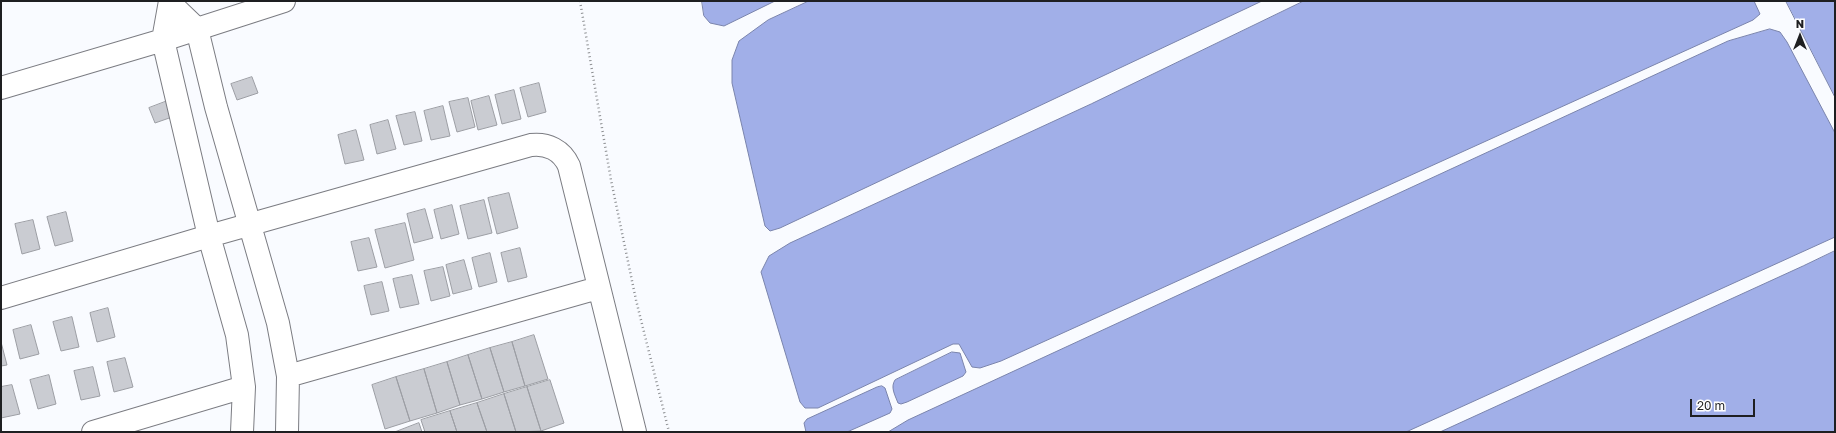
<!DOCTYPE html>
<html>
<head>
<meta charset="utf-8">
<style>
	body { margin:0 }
	#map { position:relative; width:1836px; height:433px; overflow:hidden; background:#f9fbff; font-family:"Golos Text",sans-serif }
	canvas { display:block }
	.frame { position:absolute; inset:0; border:2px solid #1e1f21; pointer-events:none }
	.north { position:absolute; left:1780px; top:16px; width:40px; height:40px; -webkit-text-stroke:3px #fff; paint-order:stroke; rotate:0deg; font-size:11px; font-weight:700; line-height:16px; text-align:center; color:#1e1f21 }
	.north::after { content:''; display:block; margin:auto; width:14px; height:18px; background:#1e1f21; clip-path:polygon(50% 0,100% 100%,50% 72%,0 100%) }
	.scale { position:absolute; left:1690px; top:399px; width:65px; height:18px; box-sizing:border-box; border:2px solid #1e1f21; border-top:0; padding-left:5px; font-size:12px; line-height:14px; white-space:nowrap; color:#1e1f21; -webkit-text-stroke:3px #fff; paint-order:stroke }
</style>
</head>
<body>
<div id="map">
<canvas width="1836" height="433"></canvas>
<div class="frame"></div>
<div class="north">N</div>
<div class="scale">20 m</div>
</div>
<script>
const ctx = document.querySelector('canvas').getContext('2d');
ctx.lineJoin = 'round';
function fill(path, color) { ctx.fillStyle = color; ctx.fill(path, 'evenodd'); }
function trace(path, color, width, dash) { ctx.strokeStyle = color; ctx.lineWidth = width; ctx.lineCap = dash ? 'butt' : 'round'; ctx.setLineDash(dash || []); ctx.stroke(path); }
const water = new Path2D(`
	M702,1h73l-51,25 -14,-3 -6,-7z
	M809,1h453l-482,227 -10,3 -5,-5 -33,-143v-23l7,-19 29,-21z
	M1304,1h450l6,13 -7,6 -752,341 -21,7 -8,-1 -13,-23h-6l-135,64h-13l-5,-6 -39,-130 8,-16 21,-13 301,-139z
	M1786,1h49v96z
	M1770,29l10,3 7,10 48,91v104l-429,195h-518l20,-12 820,-379z
	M1835,251v181h-395l363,-166z
	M952,352l8,1 6,19 -3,4 -56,26 -6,2 -3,-1c-3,-8 -8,-16 -3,-23z
	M882,386l3,2 7,21 -2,4 -43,19h-41l-2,-9 3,-4 70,-32z`);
const building = new Path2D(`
	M252,77l6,16 -21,7 -6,-16z
	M539,83l7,29 -18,5 -8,-29z
	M514,90l7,29 -19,5 -7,-29z
	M489,96l8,29 -19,5 -7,-29z
	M468,98l7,29 -18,5 -8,-30z
	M170,100l5,16 -20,7 -6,-15z
	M443,106l7,30 -19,4 -7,-29z
	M415,112l7,29 -18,4 -8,-29z
	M388,120l8,29 -19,5 -7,-29z
	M356,130l8,30 -19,4 -7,-29z
	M509,193l9,35 -21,6 -9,-36z
	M484,200l8,33 -24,6 -8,-33z
	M452,205l7,29 -18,5 -7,-29z
	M425,209l8,29 -19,5 -7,-29z
	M66,212l7,29 -18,5 -8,-29z
	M33,220l7,29 -18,5 -7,-30z
	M405,223l9,37 -29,8 -10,-38z
	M369,238l8,29 -19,4 -7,-29z
	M520,248l7,29 -19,5 -7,-29z
	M490,253l7,29 -18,5 -7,-29z
	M464,260l8,29 -19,5 -7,-29z
	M443,267l7,29 -19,5 -7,-30z
	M412,275l7,29 -19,4 -7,-29z
	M382,282l7,29 -18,4 -7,-29z
	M108,308l7,29 -18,5 -7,-29z
	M72,317l7,30 -18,4 -8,-29z
	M31,325l8,29 -19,5 -7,-29z
	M534,335l14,44 -23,7 -13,-44z
	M1,342l6,23 -6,1z
	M512,342l13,44 -21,6 -14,-44z
	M490,348l14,44 -22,7 -14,-44z
	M468,355l14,44 -22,6 -13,-43z
	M125,358l8,29 -19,5 -7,-30z
	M447,362l13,43 -23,8 -13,-44z
	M93,367l7,29 -19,4 -7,-29z
	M424,369l13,44 -27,8 -14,-44z
	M49,375l7,29 -18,5 -8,-29z
	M396,377l14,44 -25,8 -13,-44z
	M550,380l14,43 -23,8 -14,-44z
	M12,385l8,29 -19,4v-31z
	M527,387l14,44 -25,1 -12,-38z
	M504,394l12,38h-29l-10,-29z
	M477,403l10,29h-30l-7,-21z
	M450,411l7,21h-32l-4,-12z
	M419,423l3,9h-27z`);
const path = new Path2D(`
	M580,1l31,179 25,120 33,132`);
const minor = new Path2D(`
	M170,1l-7,39 46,196 28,99 7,52 -2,45
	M170,3l27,26 19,78 62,216 10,53 -1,56
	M1,88l162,-48 121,-39
	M1,298l208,-62 322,-91c16,-2 31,5 38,21l66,266
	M288,376l310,-88
	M93,432l151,-45`);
fill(water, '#a1afe8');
trace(water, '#7a84ac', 1);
fill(building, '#caccd2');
trace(building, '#9c9ea4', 1);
trace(minor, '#7b7c82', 24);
trace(path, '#8e9093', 2.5, [1, 3]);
trace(minor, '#fff', 22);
</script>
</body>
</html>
